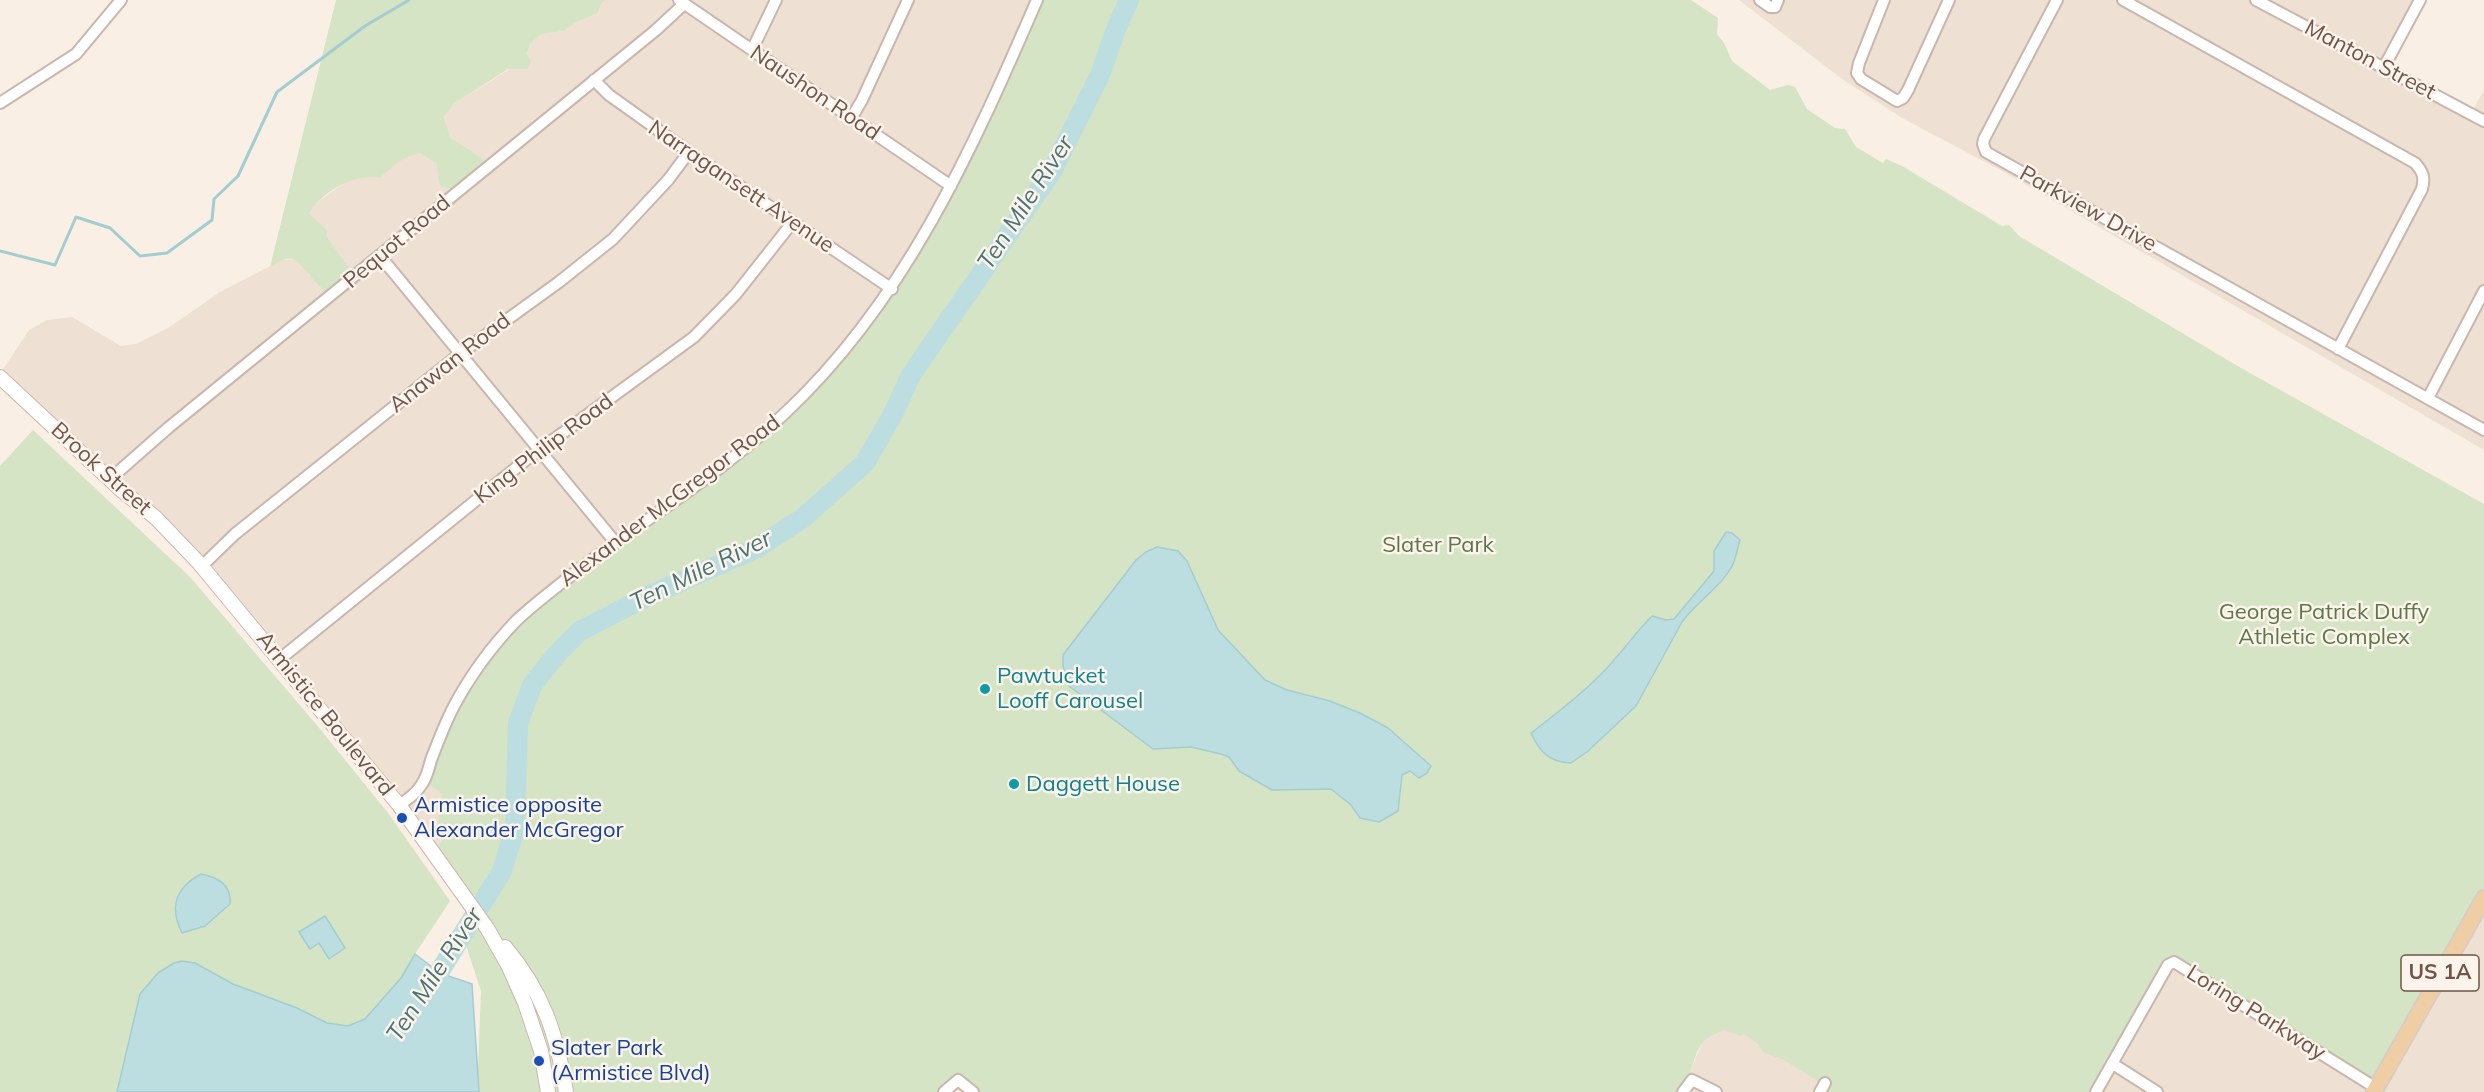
<!DOCTYPE html>
<html>
<head>
<meta charset="utf-8">
<style>
	body { margin:0 }
	canvas { display:block; background:#f9efe4 }
</style>
</head>
<body>
<canvas width="2484" height="1092"></canvas>
<script>
const ctx = document.querySelector('canvas').getContext('2d');
ctx.lineJoin = 'round';
function fill(path, color) { ctx.fillStyle = color; ctx.fill(path, 'evenodd'); }
function trace(path, color, width, dash) { ctx.strokeStyle = color; ctx.lineWidth = width; ctx.lineCap = dash ? 'butt' : 'round'; ctx.setLineDash(dash || []); ctx.stroke(path); }
function drawText(font, color, halo, rows, align = 'center') {
  ctx.font = font + ' Mulish,sans-serif'; ctx.lineWidth = 5; ctx.setLineDash([]); ctx.textBaseline = 'middle'; ctx.strokeStyle = halo; ctx.fillStyle = color; for (const [text, x, y, turn = 0] of rows) {
    ctx.save(); ctx.translate(x, y); ctx.rotate((+turn || 0) * Math.PI / 180); ctx.textAlign = isNaN(turn) ? turn : align; if (halo) ctx.strokeText(text, 0, 0); ctx.fillText(text, 0, 0); ctx.restore();
  }
}
const residential = new Path2D(`
	M606,0h431l-100,214 -112,157 -98,88 -58,40 -220,299 3,35 -19,15 -18,-19 -5,4 -91,-119 -123,-148 -196,-192 29,-44 18,-10 25,-3 49,29 15,-2 32,-16 52,-36 62,-32 13,-1 8,6 6,11 44,-3 -26,-36v-7l-18,-17 4,-7 33,-25 22,-6 13,3 10,-12 18,-11 11,-2 17,11 45,-6 -31,-20 -9,-21 12,-13 59,-37 14,-13 3,-10 12,-10 22,-3 13,-9 21,-9 3,-9z
	M1739,0h678l-31,63 87,47 11,-20v360l-480,-278 -102,-54 -60,-39z
	M2484,893v199h-388l74,-130z
	M1724,1030l16,5 8,-2 47,26 29,20 -2,13h-140l21,-52z`);
const green = new Path2D(`
	M336,0h270l-5,4 -3,9 -21,9 -13,9 -22,3 -12,10 -3,10 4,8 -4,7h-19l-54,35 -11,13 8,21 31,20 3,11 -27,22 -18,-5 -3,-22 -17,-11c-17,4 -28,12 -39,25 -26,-6 -58,13 -72,35l18,17v7l26,36 -25,21c-6,-6 -13,-12 -18,-18 -15,-18 -17,-24 -40,-9z
	M1037,0h654l27,18 -1,16 7,9 8,18 38,29 18,-5 7,2 12,22 28,19 10,1 11,18 27,16 3,-4 16,7 100,60 7,-1 10,11 222,132 243,136v389l-108,194 -199,-127 -81,132h-274v-8l-38,-24 -20,-7 -6,-9 -14,-10 -4,2 -16,-6c-6,3 -17,7 -21,12 -11,14 -11,34 -21,50h-707l-12,-12 -23,12h-463l4,-101 -17,-52 5,-16 21,-14 -11,-16 -12,5 -34,-50 9,-7 -5,-8 5,-39 -15,-11 12,-43 59,-99 171,-143 56,-33 100,-94 90,-119z
	M33,430l157,147 126,147 72,89 62,88 -39,59 -10,18 -36,41 -17,7 -21,-3 -30,-15 -64,-24 -38,-21 -37,10 -18,21 -23,98h-117v-626z`);
const water = new Path2D(`
	M1726,532l6,1 8,7c-3,9 -4,20 -9,28 -12,21 -35,34 -49,54l-46,84 -48,45 -17,12c-21,-1 -31,-10 -40,-30 22,-17 45,-34 65,-54 21,-19 36,-43 56,-63l14,4 8,-1 40,-48v-20z
	M1157,547l21,4 9,10 31,69 47,50 22,10 43,11 30,12 28,15 43,38 -4,7 -8,5 -9,-7 -8,4 -4,36 -19,11 -19,-4 -9,-13 -20,-16 -59,1 -33,-19 -10,-14 -8,-3 -30,-7 -38,2 -84,-63 -6,-20v-11l73,-95 10,-8z
	M201,874c16,3 31,11 29,30l-25,22 -23,7c-13,-26 -7,-45 19,-59z
	M325,916l20,32 -16,11 -10,-16 -9,6 -11,-17z
	M415,954l25,19 32,11 7,108h-362l23,-98 18,-21 16,-10 8,-2 13,2 38,21 64,24 30,15 21,3 17,-7 36,-41z`);
const stream = new Path2D(`
	M0,251l55,14 21,-48 34,11 30,28 27,-3 45,-33 2,-21 24,-23 39,-84 88,-66 44,-26`);
const river = new Path2D(`
	M425,995l77,-124 13,-43 3,-104 14,-39 25,-31 23,-23 68,-35 109,-48 46,-30 62,-55 27,-47 19,-41 141,-204 48,-96 16,-46 13,-29`);
const street = new Path2D(`
	M679,0l272,186
	M1760,0l10,7h5l3,-7
	M1884,0l-25,63 -2,10 4,6 36,22 6,-3 5,-8 41,-90
	M2057,0l-73,139 -1,5 3,8 498,278
	M2123,0l292,163c8,9 10,14 7,26l-84,160
	M2256,0l228,121
	M752,50l24,-50
	M2384,67l36,-67
	M594,80l15,15 80,57 203,137
	M0,103l76,-49 45,-54
	M852,117l10,-17 46,-100
	M380,256l235,286
	M2428,398l56,-107
	M110,479l58,-51 488,-398 28,-26
	M202,566l33,-32 226,-181 98,-71 54,-43 55,-59 21,-28
	M280,659l247,-200 167,-122 42,-43 56,-71
	M399,805c9,-6 17,-11 23,-21 5,-7 7,-17 9,-24 7,-18 14,-37 23,-54 16,-30 38,-60 62,-85 18,-17 38,-32 57,-47 69,-53 146,-99 210,-159 122,-113 189,-265 254,-415
	M2113,1064l44,28
	M944,1092l14,-12 15,12
	M1683,1092l9,-12 24,12
	M1820,1092l5,-9
	M2096,1092l72,-127 6,-3 202,126`);
const secondary = new Path2D(`
	M0,377l120,112 36,29 43,45 200,242 88,123 21,37 17,38 16,48 7,41
	M505,947c38,45 52,87 61,145`);
const primary = new Path2D(`
	M2374,1092l110,-194`);
const markers = [
	[985,689,6,"#0f9aa8"],
	[1014,784,6,"#0f9aa8"],
	[402,818,6,"#1a4fb4"],
	[539,1061,6,"#1a4fb4"]
];
const shields = [
	[2440,973,78]
];
const shieldNames = [
	["US 1A",2440,973]
];
const streetNames = [
	["Manton Street",2370,60,28],
	["Naushon Road",815,93,34],
	["Narragansett Avenue",741,187,34],
	["Parkview Drive",2088,209,29],
	["Pequot Road",397,242,-40],
	["Anawan Road",450,363,-38],
	["King Philip Road",544,449,-37],
	["Brook Street",101,469,42],
	["Alexander McGregor Road",670,501,-37],
	["Armistice Boulevard",325,714,51],
	["Loring Parkway",2256,1013,32]
];
const parkNames = [
	["Slater Park",1438,545],
	["George Patrick Duffy",2324,612],
	["Athletic Complex",2324,637]
];
const cultureNames = [
	["Pawtucket",997,676],
	["Looff Carousel",997,701],
	["Daggett House",1026,784]
];
const transitNames = [
	["Armistice opposite",414,805],
	["Alexander McGregor",414,830],
	["Slater Park",551,1048],
	["(Armistice Blvd)",551,1073]
];
const waterNames = [
	["Ten Mile River",1026,203,-57],
	["Ten Mile River",701,571,-26],
	["Ten Mile River",435,975,-57]
];
fill(residential, '#efe0d4');
fill(green, '#d4e4c5');
fill(water, '#bcdee0');
trace(water, '#a3cdd0', 1.5);
trace(stream, '#a3cdd0', 3);
trace(river, '#bcdee0', 20);
trace(street, '#c8b7ac', 14);
trace(secondary, '#cdb8ad', 16);
trace(primary, '#d4ccca', 18);
trace(street, '#fff', 10);
trace(secondary, '#fff', 14);
trace(primary, '#efcda5', 15);
for (const [x, y, r, color] of markers) { const dot = new Path2D(); dot.arc(x, y, r, 0, 2 * Math.PI); ctx.fillStyle = color; ctx.fill(dot); trace(dot, '#fcf3ea', 2); }
for (const [x, y, w] of shields) { const box = new Path2D(); box.roundRect(x - w / 2, y - 18, w, 36, 4.5); ctx.fillStyle = '#fcf3ea'; ctx.fill(box); trace(box, '#6e564d', 1.5); }
drawText('bold 21px', '#6e564d', null, shieldNames);
drawText('22px', '#6e564d', '#fcf3ea', streetNames);
drawText('22px', '#5c784a', '#fcf3ea', parkNames);
drawText('22px', '#0d838f', '#fcf3ea', cultureNames, 'left');
drawText('22px', '#164399', '#fcf3ea', transitNames, 'left');
drawText('italic 24px', '#477478', '#fcf3ea', waterNames);
</script>
</body>
</html>
